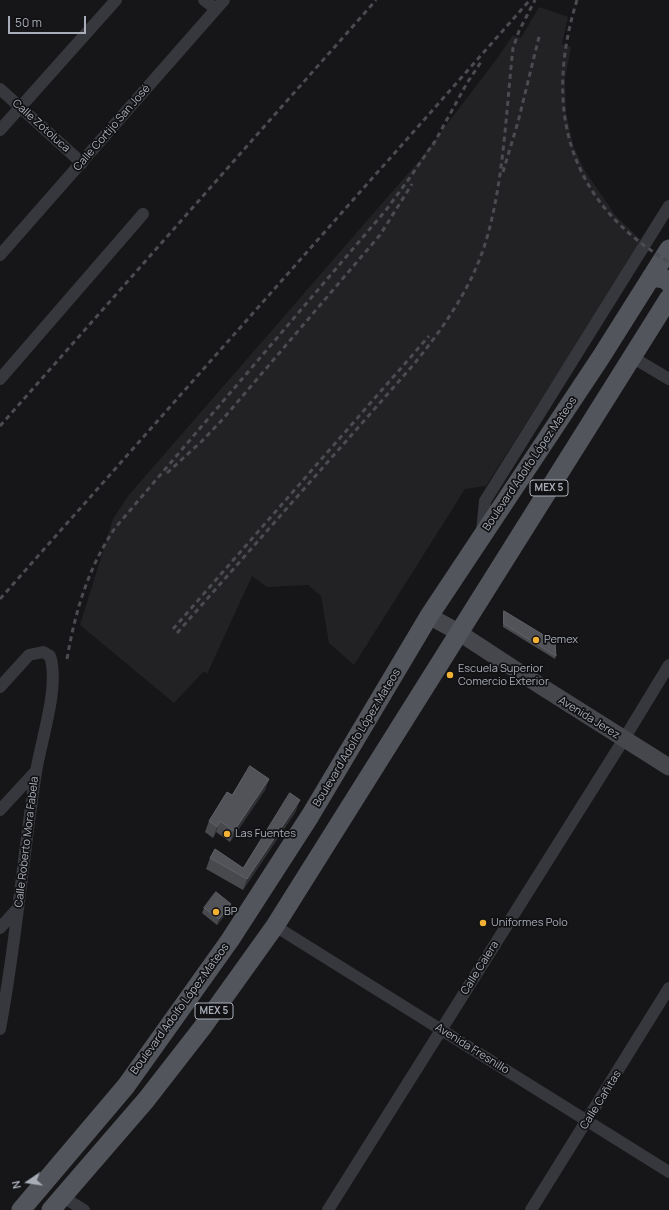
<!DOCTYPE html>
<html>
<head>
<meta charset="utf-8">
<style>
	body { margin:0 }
	#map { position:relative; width:669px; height:1210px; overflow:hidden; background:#161618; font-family:Manrope,sans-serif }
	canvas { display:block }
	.north { position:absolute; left:8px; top:1162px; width:40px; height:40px; -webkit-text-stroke:3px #111113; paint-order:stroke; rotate:257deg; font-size:11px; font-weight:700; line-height:16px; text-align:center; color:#a8adb8 }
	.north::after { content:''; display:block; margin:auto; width:14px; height:18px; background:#a8adb8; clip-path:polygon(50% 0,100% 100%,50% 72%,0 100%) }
	.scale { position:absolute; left:8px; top:16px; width:78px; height:18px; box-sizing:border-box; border:2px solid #a8adb8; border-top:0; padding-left:5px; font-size:12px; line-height:14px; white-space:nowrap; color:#a8adb8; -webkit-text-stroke:3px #111113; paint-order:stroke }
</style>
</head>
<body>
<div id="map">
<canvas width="669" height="1210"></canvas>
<div class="north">N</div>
<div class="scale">50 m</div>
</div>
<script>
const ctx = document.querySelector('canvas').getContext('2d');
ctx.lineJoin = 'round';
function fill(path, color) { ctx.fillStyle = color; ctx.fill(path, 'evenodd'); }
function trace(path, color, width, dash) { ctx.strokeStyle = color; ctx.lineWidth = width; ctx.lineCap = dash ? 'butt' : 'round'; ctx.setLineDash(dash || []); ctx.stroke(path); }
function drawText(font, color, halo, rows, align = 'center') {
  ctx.font = font + ' Manrope,sans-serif'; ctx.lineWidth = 3.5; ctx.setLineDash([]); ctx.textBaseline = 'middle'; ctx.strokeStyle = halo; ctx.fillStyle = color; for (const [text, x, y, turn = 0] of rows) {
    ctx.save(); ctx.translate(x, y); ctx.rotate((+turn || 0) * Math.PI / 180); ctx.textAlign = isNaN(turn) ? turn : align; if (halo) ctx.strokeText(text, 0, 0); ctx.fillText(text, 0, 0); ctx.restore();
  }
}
const built = new Path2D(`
	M539,7l29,10 -6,27 9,3 -6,32 1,34 7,32 12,26 31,45 26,25 -156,245 -21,3 -111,176 -25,-22 -8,-47 -13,-11 -41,2 -15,-11 -45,98 -3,-3 -30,32 -94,-78 33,-106 15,-23 290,-334 81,-106 14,-21 8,3z`);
const street = new Path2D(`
	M204,0l12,9
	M0,89l82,74
	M0,130l116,-130
	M0,255l224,-255
	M632,357l37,22
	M0,379l143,-165
	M482,532l3,-31 184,-295
	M0,687l29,-32 14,-3 7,4c10,30 -9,84 -14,116 -13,85 -20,172 -36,257
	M0,810l36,-39
	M275,926l394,246
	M0,928l18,-20
	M63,1197l21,13
	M328,1210l296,-471 45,-74
	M531,1210l138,-222`);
const secondary = new Path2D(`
	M429,616l29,16 81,53 130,82`);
const primary = new Path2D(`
	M651,277l14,2 4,4
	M21,1210l105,-124 104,-146 80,-124 119,-200 172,-259 68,-108
	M51,1210l95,-110 56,-72 73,-102 394,-628`);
const rail = new Path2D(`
	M577,0c-34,109 -9,202 92,262
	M433,145l34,-62 14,-21
	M503,172l15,-50 22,-89
	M0,426l376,-426
	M167,473l35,-32 21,-22 139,-163 18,-21 32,-51
	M0,599l530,-599
	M173,629l256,-293
	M177,633l237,-269c30,-37 58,-77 72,-123 18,-61 20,-130 27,-193l6,-17 16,-31
	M67,659c8,-47 21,-91 48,-131l271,-318 25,-34 24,-35`);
const wall = new Path2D(`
	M504,611l52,45 -1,3 -52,-32v-13z
	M269,779l-4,11 -35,52 -14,-10 -3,6 -8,-6 4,-11 23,-26z
	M296,811l-53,79 -37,-21 4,-11 33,10z
	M231,904l-2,6 -12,15 -15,-12 2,-5z`);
const shadedWall = new Path2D(`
	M269,779l-4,11 -35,52 4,-11z
	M300,800l-4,11 -53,79 4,-11z
	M220,821l-4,11 -3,6 4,-11z
	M231,904l-2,6 -12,15 2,-6z`);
const building = new Path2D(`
	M504,611l51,31 1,14 -52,-32z
	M250,766l19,13 -35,52 -14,-10 -3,6 -8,-6 18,-29 5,3z
	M290,793l10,7 -53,79 -37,-21 5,-9 28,19z
	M216,892l15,12 -12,15 -15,-11z`);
const markers = [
	[536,640,4,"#f2b134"],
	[450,675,4,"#f2b134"],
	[227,834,4,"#f2b134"],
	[216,912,4,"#f2b134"],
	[483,923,4,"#f2b134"]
];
const shields = [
	[549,488,38],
	[214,1011,38]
];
const shieldNames = [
	["MEX 5",549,488],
	["MEX 5",214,1011]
];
const streetNames = [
	["Calle Zotoluca",41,126,42],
	["Calle Cortijo San José",112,128,-49],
	["Boulevard Adolfo López Mateos",530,464,-56],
	["Avenida Jerez",589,718,32],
	["Boulevard Adolfo López Mateos",357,738,-59],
	["Calle Roberto Mora Fabela",27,842,-83],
	["Calle Calera",480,968,-58],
	["Boulevard Adolfo López Mateos",180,1009,-54],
	["Avenida Fresnillo",472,1049,32],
	["Calle Cañitas",601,1100,-58]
];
const poiNames = [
	["Pemex",544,640],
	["Escuela Superior",458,669],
	["Comercio Exterior",458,682],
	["Las Fuentes",235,834],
	["BP",224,912],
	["Uniformes Polo",491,923]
];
fill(built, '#222225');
trace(street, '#37383d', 12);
trace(secondary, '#45474d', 17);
trace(primary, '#53555c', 19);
trace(rail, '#4a4c52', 3, [5, 4]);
fill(wall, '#47494d');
fill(shadedWall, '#2f3033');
fill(building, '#525359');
trace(building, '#5f6168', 1);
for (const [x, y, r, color] of markers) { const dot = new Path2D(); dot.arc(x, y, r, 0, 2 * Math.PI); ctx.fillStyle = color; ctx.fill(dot); trace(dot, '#111113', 1.5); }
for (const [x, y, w] of shields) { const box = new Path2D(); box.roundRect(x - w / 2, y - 8, w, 16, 3); ctx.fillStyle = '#111113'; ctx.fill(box); trace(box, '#a8adb8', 1); }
drawText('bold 10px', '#a8adb8', null, shieldNames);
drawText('11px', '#a8adb8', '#111113', streetNames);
drawText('11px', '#a8adb8', '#111113', poiNames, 'left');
</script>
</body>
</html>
